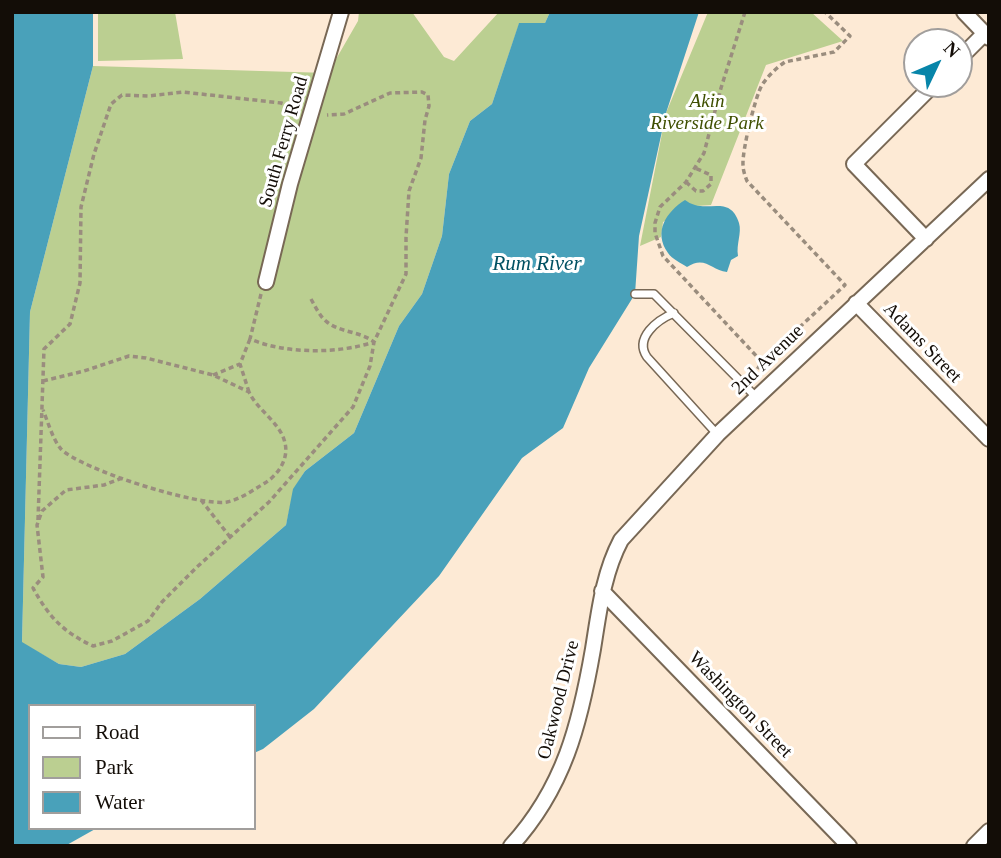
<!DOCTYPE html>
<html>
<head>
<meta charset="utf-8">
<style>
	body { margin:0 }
	#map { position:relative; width:1001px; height:858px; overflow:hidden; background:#fdead5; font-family:Georgia,serif }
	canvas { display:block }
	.frame { position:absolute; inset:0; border:14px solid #130d07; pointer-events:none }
	.legend { position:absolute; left:28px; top:704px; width:228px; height:126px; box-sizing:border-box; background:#fff; border:2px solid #a19e9c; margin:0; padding:9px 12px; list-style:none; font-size:21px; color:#130d07 }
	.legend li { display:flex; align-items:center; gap:14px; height:35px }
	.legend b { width:35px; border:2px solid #a19e9c }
	.north { position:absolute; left:903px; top:28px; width:70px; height:70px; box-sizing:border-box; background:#fff; border:2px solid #a19e9c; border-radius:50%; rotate:46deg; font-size:19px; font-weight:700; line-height:28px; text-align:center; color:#130d07 }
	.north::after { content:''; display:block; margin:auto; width:24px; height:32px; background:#0785a9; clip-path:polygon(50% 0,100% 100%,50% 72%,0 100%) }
</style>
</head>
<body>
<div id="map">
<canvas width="1001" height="858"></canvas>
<div class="frame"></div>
<ul class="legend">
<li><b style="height:9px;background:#fff"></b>Road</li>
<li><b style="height:19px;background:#bbcf91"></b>Park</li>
<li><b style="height:19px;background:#49a1ba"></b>Water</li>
</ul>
<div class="north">N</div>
</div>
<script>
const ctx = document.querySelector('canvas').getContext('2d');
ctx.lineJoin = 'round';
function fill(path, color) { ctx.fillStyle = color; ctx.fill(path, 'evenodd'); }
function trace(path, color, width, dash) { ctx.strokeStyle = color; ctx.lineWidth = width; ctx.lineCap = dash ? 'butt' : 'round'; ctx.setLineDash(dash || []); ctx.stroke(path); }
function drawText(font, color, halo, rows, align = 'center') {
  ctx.font = font + ' Georgia,serif'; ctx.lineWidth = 6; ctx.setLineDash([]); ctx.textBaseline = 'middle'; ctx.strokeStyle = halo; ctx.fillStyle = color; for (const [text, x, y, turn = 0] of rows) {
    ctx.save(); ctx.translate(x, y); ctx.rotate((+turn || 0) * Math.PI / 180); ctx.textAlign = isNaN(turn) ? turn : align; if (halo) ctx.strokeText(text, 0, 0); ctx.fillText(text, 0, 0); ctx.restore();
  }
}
const green = new Path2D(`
	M98,12h77l8,47 -85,2z
	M359,12h53l32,45 10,4 45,-49h51l-5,11 -26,1 -27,80 -22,17 -21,53 -7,62 -20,58 -23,32 -45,107 -49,38 -11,18 -8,36 -86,74 -75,55 -44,13 -22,-3 -37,-21 8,-331 63,-246 235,7 30,-52z
	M708,12h103l32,29 -77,24 -55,140 -15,1 -33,16 -2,15 -21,9 26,-133z`);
const water = new Path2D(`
	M12,12h81v54l-63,246 -8,330 37,22 22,3 44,-13 75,-55 86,-74 7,-36 12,-18 49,-38 45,-107 23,-32 20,-58 7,-62 21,-53 22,-17 27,-81h26l5,-11h149l-33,101 -27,123 -4,58 -46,74 -26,60 -41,30 -83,118 -125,133 -51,40 -9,4v-47h-224v122h67l-32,18h-53z
	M685,200c3,2 6,4 10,5 17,5 36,-8 44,18 3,10 -3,21 -1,33l-7,4 -4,12c-16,-2 -22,-17 -40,-5 -6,-4 -15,-8 -19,-14 -15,-21 -2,-41 17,-53z`);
const path = new Path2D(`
	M745,12l-24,76 -17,65 -18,29 -26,25 -5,16v10l8,23 99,106 -8,12 2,3
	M686,182l10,9h7l8,-7v-9l-16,-7
	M261,294l-11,45c35,15 88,15 124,3
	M311,299c4,7 9,18 16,23 14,11 33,9 47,20
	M762,362l83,-77 -98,-104c-2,-5 -4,-11 -4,-16 -1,-14 12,-68 19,-80 6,-9 14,-17 23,-23l49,-10 16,-16 -25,-24
	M213,375l27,-11
	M43,381l41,-10 45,-15 17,2 67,17 36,17c8,18 32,31 36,51 4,16 -7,32 -20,40 -12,7 -24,16 -38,19 -28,5 -147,-33 -166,-53 -8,-9 -13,-27 -18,-39
	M249,392l-9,-28 10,-25
	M122,478l-18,7 -38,5 -24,21 -5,14 6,52 -10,11c16,29 30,44 60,58l19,-5 36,-20 14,-19 35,-35 72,-65 84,-95 17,-41 4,-24 32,-68v-37l3,-46 12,-33 4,-38 4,-14 -1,-11 -6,-3 -32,1 -46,21 -17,1
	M201,500l29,37
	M38,520l6,-171 26,-25 10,-41 1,-76 13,-53 17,-50 11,-9 26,1 35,-4 98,11 15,5`);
const service = new Path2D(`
	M635,294h19l102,103
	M674,313c-17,7 -40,25 -27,44l70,77`);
const minor = new Path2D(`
	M964,12l25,26
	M959,59l25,-25
	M926,239l-72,-75 80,-80
	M266,282l24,-98 51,-172
	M856,303l133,136
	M602,591l247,255
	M511,846c53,-58 69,-122 82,-197 6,-37 10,-75 28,-109l97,-106 271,-255
	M974,846l15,-15`);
const parkNames = [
	["Akin",707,102],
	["Riverside Park",707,124]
];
const streetNames = [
	["South Ferry Road",284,142,-74],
	["Adams Street",922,343,46],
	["2nd Avenue",768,360,-44],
	["Oakwood Drive",559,700,-76],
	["Washington Street",740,705,46]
];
const waterNames = [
	["Rum River",537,264]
];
fill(green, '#bbcf91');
fill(water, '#49a1ba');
trace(service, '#786855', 10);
trace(minor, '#786855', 18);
trace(path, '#9a8d7e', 3.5, [5, 3.5]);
trace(service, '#fff', 7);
trace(minor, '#fff', 14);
drawText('italic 19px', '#3f4f01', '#fff', parkNames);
drawText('19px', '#130d07', '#fff', streetNames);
drawText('italic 21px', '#015163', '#fff', waterNames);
</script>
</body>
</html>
